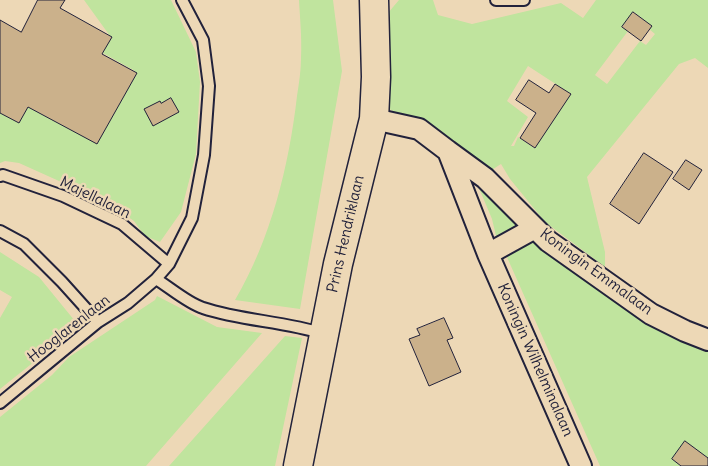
<!DOCTYPE html>
<html>
<head>
<meta charset="utf-8">
<style>
	body { margin:0 }
	canvas { display:block; background:#edd8b6 }
</style>
</head>
<body>
<canvas width="708" height="466"></canvas>
<script>
const ctx = document.querySelector('canvas').getContext('2d');
ctx.lineJoin = 'round';
function fill(path, color) { ctx.fillStyle = color; ctx.fill(path, 'evenodd'); }
function trace(path, color, width, dash) { ctx.strokeStyle = color; ctx.lineWidth = width; ctx.lineCap = dash ? 'butt' : 'round'; ctx.setLineDash(dash || []); ctx.stroke(path); }
function drawText(font, color, halo, rows, align = 'center') {
  ctx.font = font + ' Delius,sans-serif'; ctx.lineWidth = 5; ctx.setLineDash([]); ctx.textBaseline = 'middle'; ctx.strokeStyle = halo; ctx.fillStyle = color; for (const [text, x, y, turn = 0] of rows) {
    ctx.save(); ctx.translate(x, y); ctx.rotate((+turn || 0) * Math.PI / 180); ctx.textAlign = isNaN(turn) ? turn : align; if (halo) ctx.strokeText(text, 0, 0); ctx.fillText(text, 0, 0); ctx.restore();
  }
}
const green = new Path2D(`
	M84,0h87l25,52 4,30 -4,72 -15,58 -21,30 -15,-6 -11,-15 -13,-9 -42,-22 -60,-27 -14,-2 -5,2v-51l28,-7 68,37 39,-71 -34,-19 9,-16z
	M299,0h34l9,71 -42,238 -65,-9c36,-61 54,-134 62,-204 2,-13 4,-26 4,-38 1,-20 -1,-39 -2,-58z
	M399,0h34l5,15 34,9 89,-21 22,15 13,-18h112v68l-13,-10 -16,6 -92,113 18,75v15l-60,-45 -35,-43 -9,-15 -14,9 -70,-48 -31,-18 3,-85 -1,-9zM634,12l17,14 -2,3 6,5 -9,11 -6,-4 -33,43 -12,-9 33,-44 -6,-4zM528,66l43,28 -37,54 -16,-11 -4,9h-3l17,-29 -21,-16z
	M476,181l46,46 -19,8 -7,1 -4,-17z
	M536,238l55,46 38,27 79,37v118h-108l-94,-211z
	M0,252l39,25 40,49 -79,63v-71l12,-21 -12,-7z
	M157,296l60,31 45,6 -116,133h-146v-49l52,-42 17,-18 86,-57z
	M285,336l17,2 -27,128h-106z`);
const building = new Path2D(`
	M38,0h27l-5,8 52,29 -10,17 35,19 -40,71 -69,-37 -9,16 -19,-10v-93l21,12z
	M633,12l19,14 -11,15 -19,-14z
	M529,80l20,13 6,-9 16,10 -36,54 -15,-10 16,-25 -20,-13z
	M171,98l8,14 -26,14 -9,-17 16,-8 1,2z
	M644,153l29,19 -34,52 -29,-20z
	M686,160l16,10 -13,20 -16,-11z
	M444,318l9,20 -6,2 14,32 -32,14 -20,-47 11,-4 -3,-6z
	M685,441l23,17v8h-27l-9,-7z`);
const service = new Path2D(`
	M496,0h28
	M0,176l3,-1 60,21 59,28 47,40
	M0,231l24,13 38,38 36,40
	M156,279c13,8 33,25 47,29 39,13 81,13 121,26
	M0,403l98,-81 30,-19 28,-24 13,-15 23,-46 12,-63 5,-69 -6,-46 -21,-40`);
const minor = new Path2D(`
	M374,119l45,10 29,22 40,103 93,212
	M448,151l37,27 63,63 103,73 34,17 23,9
	M488,254l47,-26`);
const secondary = new Path2D(`
	M298,466l40,-202 36,-145 2,-42 -2,-77`);
const streetNames = [
	["Majellalaan",95,198,26],
	["Prins Hendriklaan",346,234,-77],
	["Koningin Emmalaan",596,272,36],
	["Hooglarenlaan",69,329,-38],
	["Koningin Wilhelminalaan",535,360,66]
];
fill(green, '#c0e49e');
fill(building, '#cbb18b');
trace(building, '#22223b', 1);
trace(service, '#22223b', 14);
trace(minor, '#22223b', 24);
trace(secondary, '#22223b', 31);
trace(service, '#edd8b6', 10);
trace(minor, '#edd8b6', 20);
trace(secondary, '#edd8b6', 28);
drawText('15px', '#22223b', '#edd8b6', streetNames);
</script>
</body>
</html>
